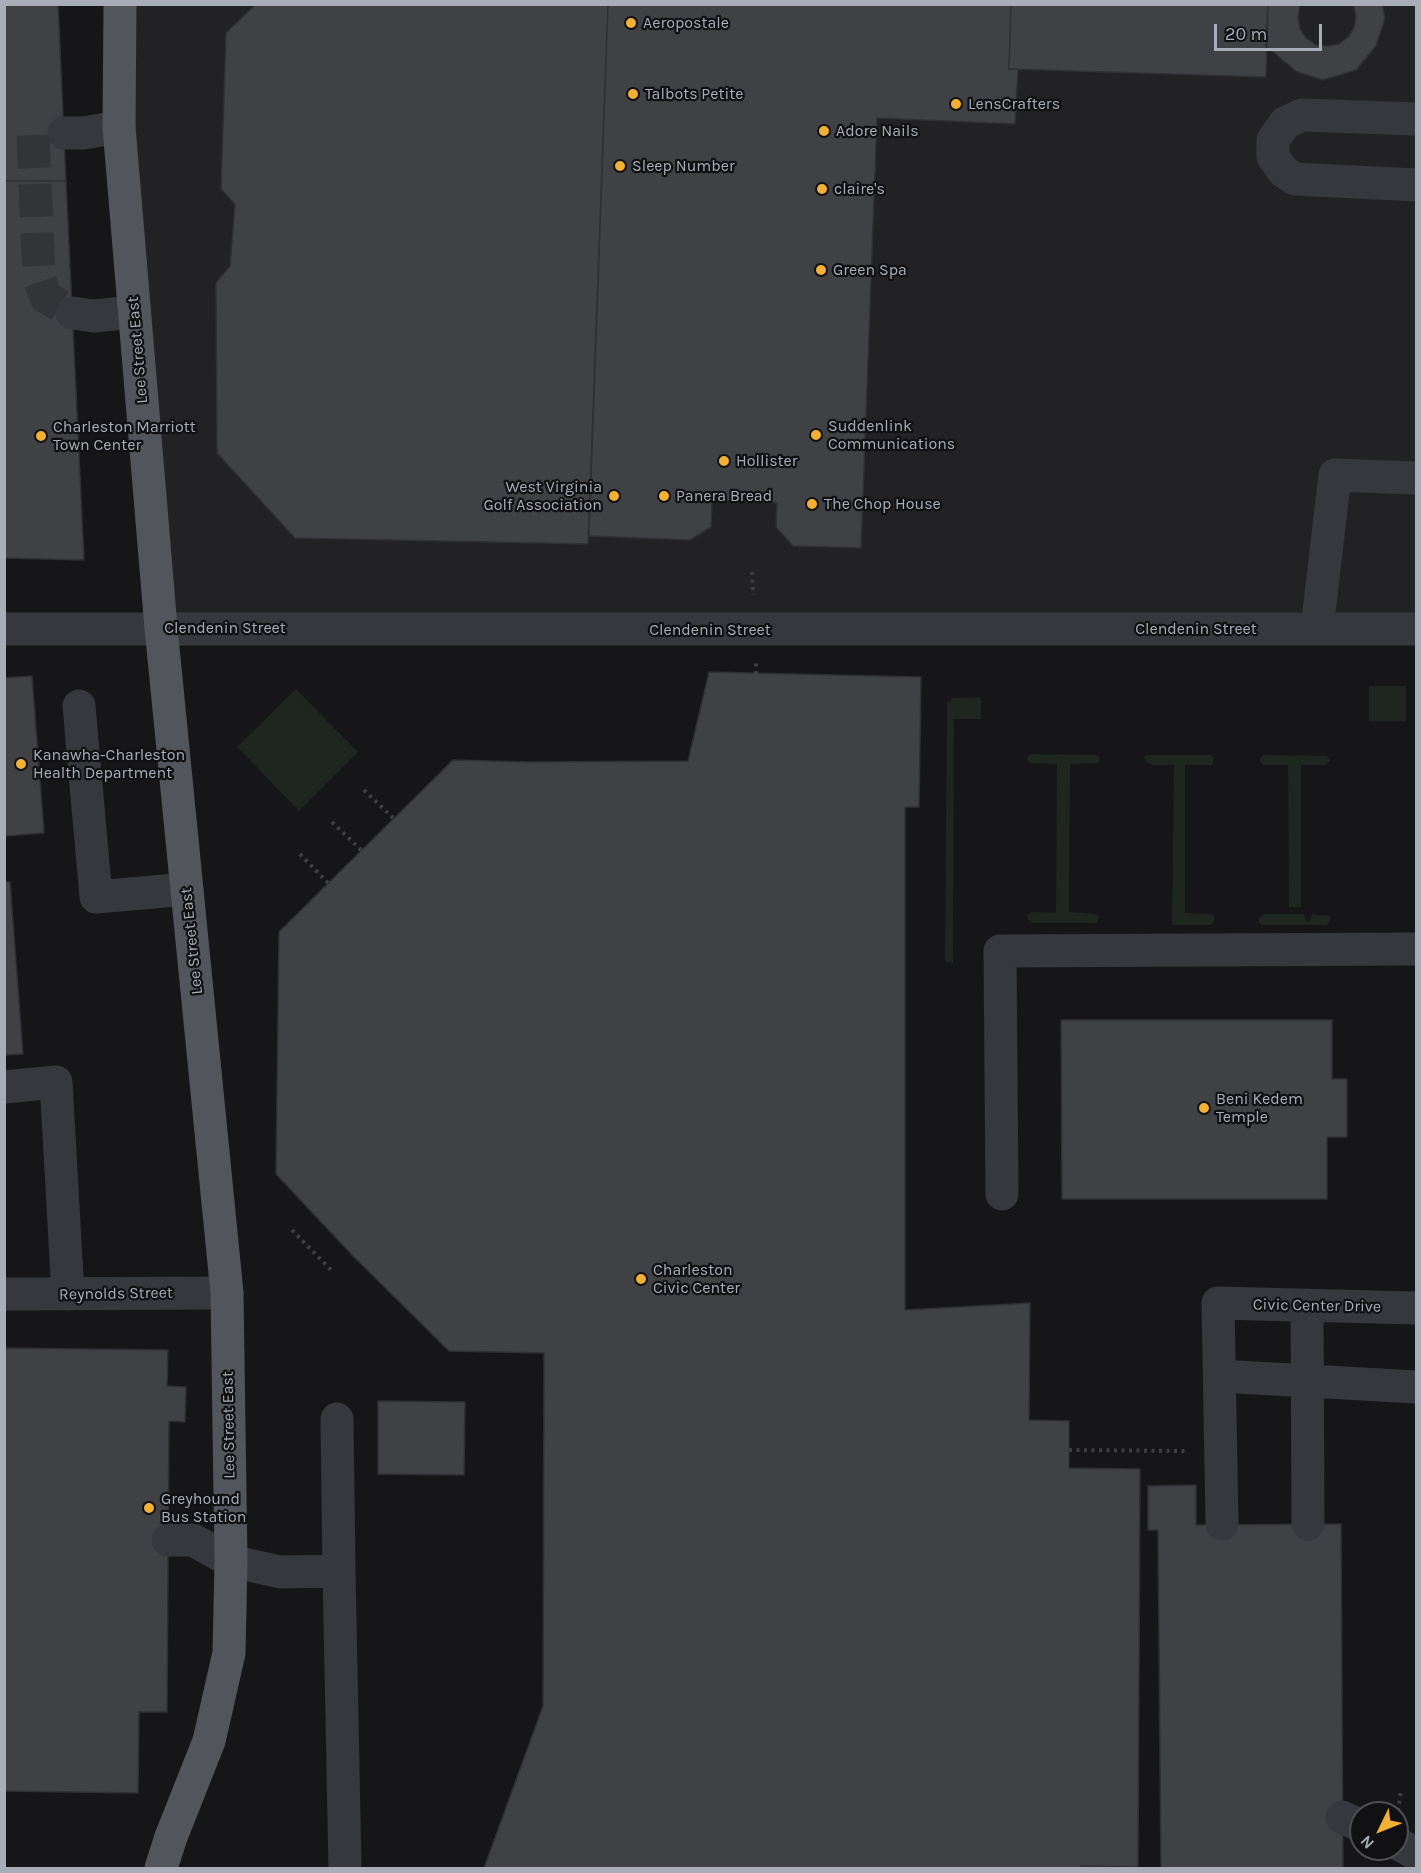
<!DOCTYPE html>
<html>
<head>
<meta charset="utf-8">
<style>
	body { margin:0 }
	#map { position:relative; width:1421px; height:1873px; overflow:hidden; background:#161618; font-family:Karla,sans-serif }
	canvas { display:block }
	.frame { position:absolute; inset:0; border:6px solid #a8adb8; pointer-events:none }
	.north { position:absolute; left:1349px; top:1801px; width:60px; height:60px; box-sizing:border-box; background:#111113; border:2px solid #4d4f55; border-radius:50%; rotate:227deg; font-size:16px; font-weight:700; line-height:24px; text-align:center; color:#a8adb8 }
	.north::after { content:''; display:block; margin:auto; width:21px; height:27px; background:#f2b134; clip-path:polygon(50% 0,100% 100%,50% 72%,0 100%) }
	.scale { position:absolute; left:1214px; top:24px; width:108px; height:27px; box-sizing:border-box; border:3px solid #a8adb8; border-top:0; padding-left:8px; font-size:18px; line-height:21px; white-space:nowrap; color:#a8adb8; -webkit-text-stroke:4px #111113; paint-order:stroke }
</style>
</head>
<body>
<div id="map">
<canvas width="1421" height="1873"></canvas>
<div class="frame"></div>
<div class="north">N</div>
<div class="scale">20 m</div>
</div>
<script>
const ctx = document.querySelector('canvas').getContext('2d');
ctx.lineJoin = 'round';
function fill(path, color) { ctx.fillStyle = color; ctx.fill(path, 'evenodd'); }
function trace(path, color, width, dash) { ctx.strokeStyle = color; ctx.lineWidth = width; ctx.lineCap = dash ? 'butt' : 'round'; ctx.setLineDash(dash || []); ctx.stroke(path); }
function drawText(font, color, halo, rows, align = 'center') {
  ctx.font = font + ' Karla,sans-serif'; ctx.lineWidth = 4.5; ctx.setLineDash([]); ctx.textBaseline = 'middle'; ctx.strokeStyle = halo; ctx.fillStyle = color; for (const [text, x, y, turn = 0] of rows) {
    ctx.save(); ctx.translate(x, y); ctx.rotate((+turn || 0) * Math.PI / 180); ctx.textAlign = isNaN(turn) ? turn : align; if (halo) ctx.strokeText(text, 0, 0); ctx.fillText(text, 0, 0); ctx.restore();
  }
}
const built = new Path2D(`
	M120,5h1296v624l-1255,-1z`);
const green = new Path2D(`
	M1369,686h37v35h-37z
	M296,689l62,63 -59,59 -62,-64z
	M981,697v22h-27l-1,243h-8l2,-260h4l1,-4z
	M1031,754l64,1 4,1 1,3 -2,4 -28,1 -1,148 26,2 4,2 -1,5 -3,2h-64l-3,-4 -1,-4 5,-3 24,1 1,-149 -27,-1 -3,-3 1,-4z
	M1146,755h65l3,3 -2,7h-27v148l26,1 3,2v5l-3,4h-39l2,-160c-10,-1 -27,4 -30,-8z
	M1263,755l63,1 4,4 -4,5h-25v142h-12l-1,-142h-25l-4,-5z
	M1264,914h40l2,7h4l2,-7 18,2 1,4 -4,5h-65l-3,-2v-5z`);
const building = new Path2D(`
	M4,4h54l8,177h-62z
	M256,4h352l-20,540 -293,-6 -78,-85 -1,-170 14,-17 5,-62 -14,-15 5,-156z
	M608,4h403l-2,65h9l-3,55 -138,-6 -16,430 -68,-2 -17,-19 1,-24 -65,-3 -1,27 -21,13 -101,-4z
	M1011,4h257l-2,73 -257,-8z
	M1268,4h32l-2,14 2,11 6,9 10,7 12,1 11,-2 9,-7 6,-9 2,-12 -3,-12h29l3,14 -9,28 -20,24 -33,10 -26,-8 -31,-26z
	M4,181h62l18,379 -80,-2z
	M709,672l212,5 -2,130h-14v503l125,-7 -1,117 40,1v47l71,1 -2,398 -57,-1v2h-597l59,-162 1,-353 -95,-2 -97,-96 -76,-81 3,-242 174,-172 74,2 161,-1z
	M32,676l12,157 -40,3v-158z
	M4,882h6l13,172 -19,1z
	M1061,1020h271v59h15v58h-20v62h-265z
	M4,1348l164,2 -1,36 19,1 -1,35 -16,-1 -2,291h-28l-1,81 -134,-2z
	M378,1401l87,1 -1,73 -86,-1z
	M1196,1485v40l145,-1 2,344h-182l-3,-338h-10v-44z`);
const minorTunnel = new Path2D(`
	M33,135l6,143 7,19 26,16`);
const path = new Path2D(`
	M752,572l1,23
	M756,674v-11
	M364,790l29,28
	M332,822l29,28
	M300,854l28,29
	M292,1230l41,42
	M1069,1450l116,1
	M1398,1811l3,-20`);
const minor = new Path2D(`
	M1416,119l-114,-4 -17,8 -12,17v17l10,14 12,8 121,6
	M64,133h19l36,-6
	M72,313l22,3 40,-4
	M4,629h1412
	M1317,629l18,-154 81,3
	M79,706l17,191 91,-8
	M4,1087l52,-5 12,212
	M1002,1194l-2,-243 416,-2
	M4,1294l223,-1
	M1307,1305l1,219
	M1220,1376l196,11
	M1222,1524l-4,-221 198,5
	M168,1540h25l38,21 49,11 59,-1 -2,-152
	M339,1571l6,297
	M1342,1817l19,9
	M1397,1843l19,11`);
const major = new Path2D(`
	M120,4l-1,123 42,501 66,665 4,268 -2,92 -20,88 -38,96 -10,31`);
const markers = [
	[631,23,6,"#f2b134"],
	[633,94,6,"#f2b134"],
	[956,104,6,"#f2b134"],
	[824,131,6,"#f2b134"],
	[620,166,6,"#f2b134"],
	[822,189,6,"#f2b134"],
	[821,270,6,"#f2b134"],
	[816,435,6,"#f2b134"],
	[41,436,6,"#f2b134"],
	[724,461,6,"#f2b134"],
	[614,496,6,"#f2b134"],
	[664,496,6,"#f2b134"],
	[812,504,6,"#f2b134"],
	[21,764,6,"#f2b134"],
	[1204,1108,6,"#f2b134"],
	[641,1279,6,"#f2b134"],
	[149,1508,6,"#f2b134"]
];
const poiNames = [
	["Aeropostale",643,23],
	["Talbots Petite",645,94],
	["LensCrafters",968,104],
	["Adore Nails",836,131],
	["Sleep Number",632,166],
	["claire's",834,189],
	["Green Spa",833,270],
	["Suddenlink",828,426],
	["Communications",828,444],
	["Charleston Marriott",53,427],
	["Town Center",53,445],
	["Hollister",736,461],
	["West Virginia",602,487,"right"],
	["Golf Association",602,505,"right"],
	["Panera Bread",676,496],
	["The Chop House",824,504],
	["Kanawha-Charleston",33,755],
	["Health Department",33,773],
	["Beni Kedem",1216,1099],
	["Temple",1216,1117],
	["Charleston",653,1270],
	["Civic Center",653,1288],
	["Greyhound",161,1499],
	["Bus Station",161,1517]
];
const streetNames = [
	["Lee Street East",138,350,-95],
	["Clendenin Street",225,628],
	["Clendenin Street",1196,629],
	["Clendenin Street",710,630],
	["Lee Street East",192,941,-96],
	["Reynolds Street",116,1294,-1],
	["Civic Center Drive",1317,1306,1],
	["Lee Street East",229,1425,-91]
];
fill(built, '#222225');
fill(green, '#1e261f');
fill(building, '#404145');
trace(building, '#303034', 1.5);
trace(minorTunnel, '#333438', 33, [33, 16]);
trace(path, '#3d3f44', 4, [3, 4.5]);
trace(minor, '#37383d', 33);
trace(major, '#53555c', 33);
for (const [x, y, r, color] of markers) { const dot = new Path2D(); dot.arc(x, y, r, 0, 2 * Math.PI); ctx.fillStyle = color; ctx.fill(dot); trace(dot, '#111113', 2); }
drawText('16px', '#a8adb8', '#111113', poiNames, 'left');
drawText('16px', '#a8adb8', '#111113', streetNames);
</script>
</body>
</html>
